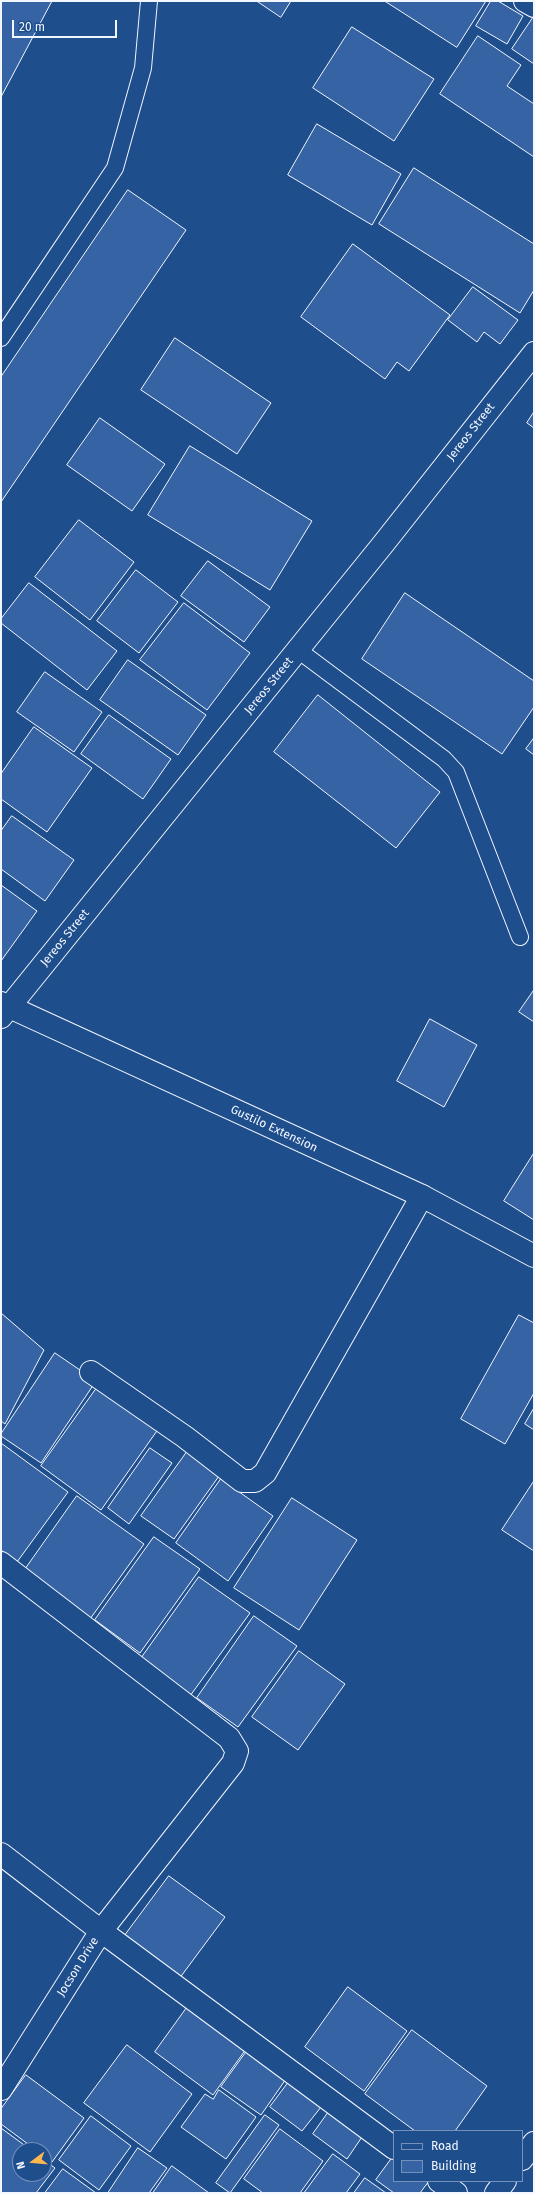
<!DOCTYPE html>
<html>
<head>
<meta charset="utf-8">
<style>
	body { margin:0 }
	#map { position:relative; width:535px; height:2194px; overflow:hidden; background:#1f4e8c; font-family:"Fira Sans",sans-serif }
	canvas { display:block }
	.frame { position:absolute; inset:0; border:2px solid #f2f6ff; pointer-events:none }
	.legend { position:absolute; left:393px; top:2130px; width:130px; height:52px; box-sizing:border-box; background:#1f4e8c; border:1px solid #7391ba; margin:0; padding:5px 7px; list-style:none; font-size:12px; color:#f2f6ff }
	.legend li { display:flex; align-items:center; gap:8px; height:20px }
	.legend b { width:20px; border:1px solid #7391ba }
	.north { position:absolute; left:12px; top:2142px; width:40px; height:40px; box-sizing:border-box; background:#1f4e8c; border:1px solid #7391ba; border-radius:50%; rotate:254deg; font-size:11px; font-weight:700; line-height:16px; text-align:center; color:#f2f6ff }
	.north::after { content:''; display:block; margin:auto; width:14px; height:18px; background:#ffb74d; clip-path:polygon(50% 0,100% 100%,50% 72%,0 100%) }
	.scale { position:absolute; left:12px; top:20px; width:105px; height:18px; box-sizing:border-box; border:2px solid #f2f6ff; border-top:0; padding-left:5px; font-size:12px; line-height:14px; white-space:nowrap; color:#f2f6ff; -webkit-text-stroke:3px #1f4e8c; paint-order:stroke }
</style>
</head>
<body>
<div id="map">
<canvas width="535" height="2194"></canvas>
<div class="frame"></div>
<ul class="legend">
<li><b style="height:5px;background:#1f4e8c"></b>Road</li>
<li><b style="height:11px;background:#3563a3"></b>Building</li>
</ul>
<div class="north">N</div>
<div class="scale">20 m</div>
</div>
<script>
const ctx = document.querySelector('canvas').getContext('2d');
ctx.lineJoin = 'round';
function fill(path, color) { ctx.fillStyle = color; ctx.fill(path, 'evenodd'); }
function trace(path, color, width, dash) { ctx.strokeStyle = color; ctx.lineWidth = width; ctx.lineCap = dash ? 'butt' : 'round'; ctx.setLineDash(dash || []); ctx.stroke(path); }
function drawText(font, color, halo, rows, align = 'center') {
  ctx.font = font + ' "Fira Sans",sans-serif'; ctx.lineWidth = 3; ctx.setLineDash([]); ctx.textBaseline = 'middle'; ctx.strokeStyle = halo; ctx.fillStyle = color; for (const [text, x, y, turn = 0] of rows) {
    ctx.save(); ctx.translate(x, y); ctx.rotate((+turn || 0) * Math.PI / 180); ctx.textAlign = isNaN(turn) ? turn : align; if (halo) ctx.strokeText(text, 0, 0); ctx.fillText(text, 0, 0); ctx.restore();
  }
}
const building = new Path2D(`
	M1,1h51l-51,96z
	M257,1h34l-10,16z
	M385,1h101l-29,46z
	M491,1h7l25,15 -16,28 -31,-18z
	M534,16v48l-22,-15z
	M352,27l82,52 -40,62 -81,-53z
	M478,36l43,29 -14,21 27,18v53l-94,-63z
	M317,124l84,50 -29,51 -84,-50z
	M414,168l120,76v46l-14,23 -141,-89z
	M128,190l58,40 -185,272v-125z
	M353,244l97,71 -41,56 -12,-9 -12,17 -84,-62z
	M473,287l45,33 -18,24 -16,-12 -7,10 -29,-22z
	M175,338l96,65 -34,51 -96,-64z
	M534,412v16l-7,-5z
	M100,418l65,46 -33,47 -65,-46z
	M190,446l122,75 -42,69 -122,-75z
	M79,520l55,42 -44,58 -55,-43z
	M208,561l62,46 -26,35 -63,-46z
	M136,570l42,32 -39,51 -42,-32z
	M29,583l88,68 -30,39 -86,-67v-4z
	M405,593l129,88v26l-32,47 -140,-95z
	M184,603l66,50 -43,57 -67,-50z
	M128,660l78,55 -28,40 -78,-55z
	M45,672l57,40 -28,40 -57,-40z
	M318,695l122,97 -44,56 -122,-96z
	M109,715l62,44 -28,40 -62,-45z
	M34,727l58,41 -45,64 -46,-33v-25z
	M534,738v17l-8,-6z
	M12,816l62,44 -29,41 -44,-32v-38z
	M1,885l36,26 -36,50z
	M534,990v32l-15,-10z
	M430,1019l47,26 -33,62 -47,-26z
	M534,1153v67l-30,-19z
	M1,1313l43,37 -39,74 -4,-3z
	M519,1315l15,8v70l-29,51 -44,-25z
	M55,1353l41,28 -55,82 -40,-27v-2z
	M99,1385l60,43 -58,82 -60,-44z
	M534,1408v22l-9,-6z
	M1,1443l67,49 -51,70 -16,-12z
	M192,1445l32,24 -50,70 -33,-23z
	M150,1448l22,15 -43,61 -21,-16z
	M221,1479l52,37 -45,65 -52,-38z
	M534,1481v70l-32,-21z
	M77,1496l67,48 -54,75 -66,-48z
	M292,1498l65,42 -58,90 -65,-42z
	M154,1537l46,32 -60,84 -45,-33z
	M199,1577l51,36 -60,83 -50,-36z
	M254,1616l43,30 -59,81 -41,-29z
	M299,1651l46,33 -47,66 -46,-33z
	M169,1876l56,41 -46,62 -56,-41z
	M348,1987l59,44 -43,60 -59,-44z
	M191,2002l58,43 -36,50 -58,-43z
	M412,2030l75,56 -32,45h-40l-50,-37z
	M127,2045l65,49 -42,58 -66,-49z
	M247,2051l39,28 -25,36 -40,-28z
	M26,2075l58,43 -32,44 -8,-6v-6h-8l-35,-26v-15z
	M288,2083l33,24 -19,24 -32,-24z
	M219,2090l37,27 -30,42 -45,-32 24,-33 8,5z
	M330,2110l34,24 -17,25 -34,-25z
	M265,2115l14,10 -49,68 -14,-10z
	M91,2116l40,30 -32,44 -40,-30z
	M1,2128l30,22h-11v24h24v-14l11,8 -19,25h-35z
	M280,2129l43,32 -23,32h-37l-19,-14z
	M138,2148l29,20 -18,25h-41z
	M333,2154l27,20 -14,19h-39l-2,-1z
	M394,2155v26h35l-9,12h-26l-18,-13z
	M172,2166l37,27h-56z
	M63,2169l33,24h-51z
	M365,2178l21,15h-32z`);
const lane = new Path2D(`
	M1,338l114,-170 28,-100 6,-67
	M298,650l146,109 12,13 64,165`);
const street = new Path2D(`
	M525,1l9,5
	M91,1372l94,65 57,44h13l10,-8 157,-277
	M1,1563l228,175 8,13 -4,12 -132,168 293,217
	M1,1854l100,77 -100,158
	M439,2181l17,12`);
const secondary = new Path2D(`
	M1,1003l421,193 112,60
	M1,1017l383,-474 150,-190
	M522,2159l12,-16
	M496,2193l9,-12`);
const streetNames = [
	["Jereos Street",471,432,-52],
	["Jereos Street",269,686,-51],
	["Jereos Street",65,938,-51],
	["Gustilo Extension",274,1129,25],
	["Jocson Drive",78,1967,-58]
];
fill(building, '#3563a3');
trace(building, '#f2f6ff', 1);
trace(lane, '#f2f6ff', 18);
trace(street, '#f2f6ff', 24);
trace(secondary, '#f2f6ff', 24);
trace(lane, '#1f4e8c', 16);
trace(street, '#1f4e8c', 22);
trace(secondary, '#1f4e8c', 22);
drawText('12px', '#f2f6ff', '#1f4e8c', streetNames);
</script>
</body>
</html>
